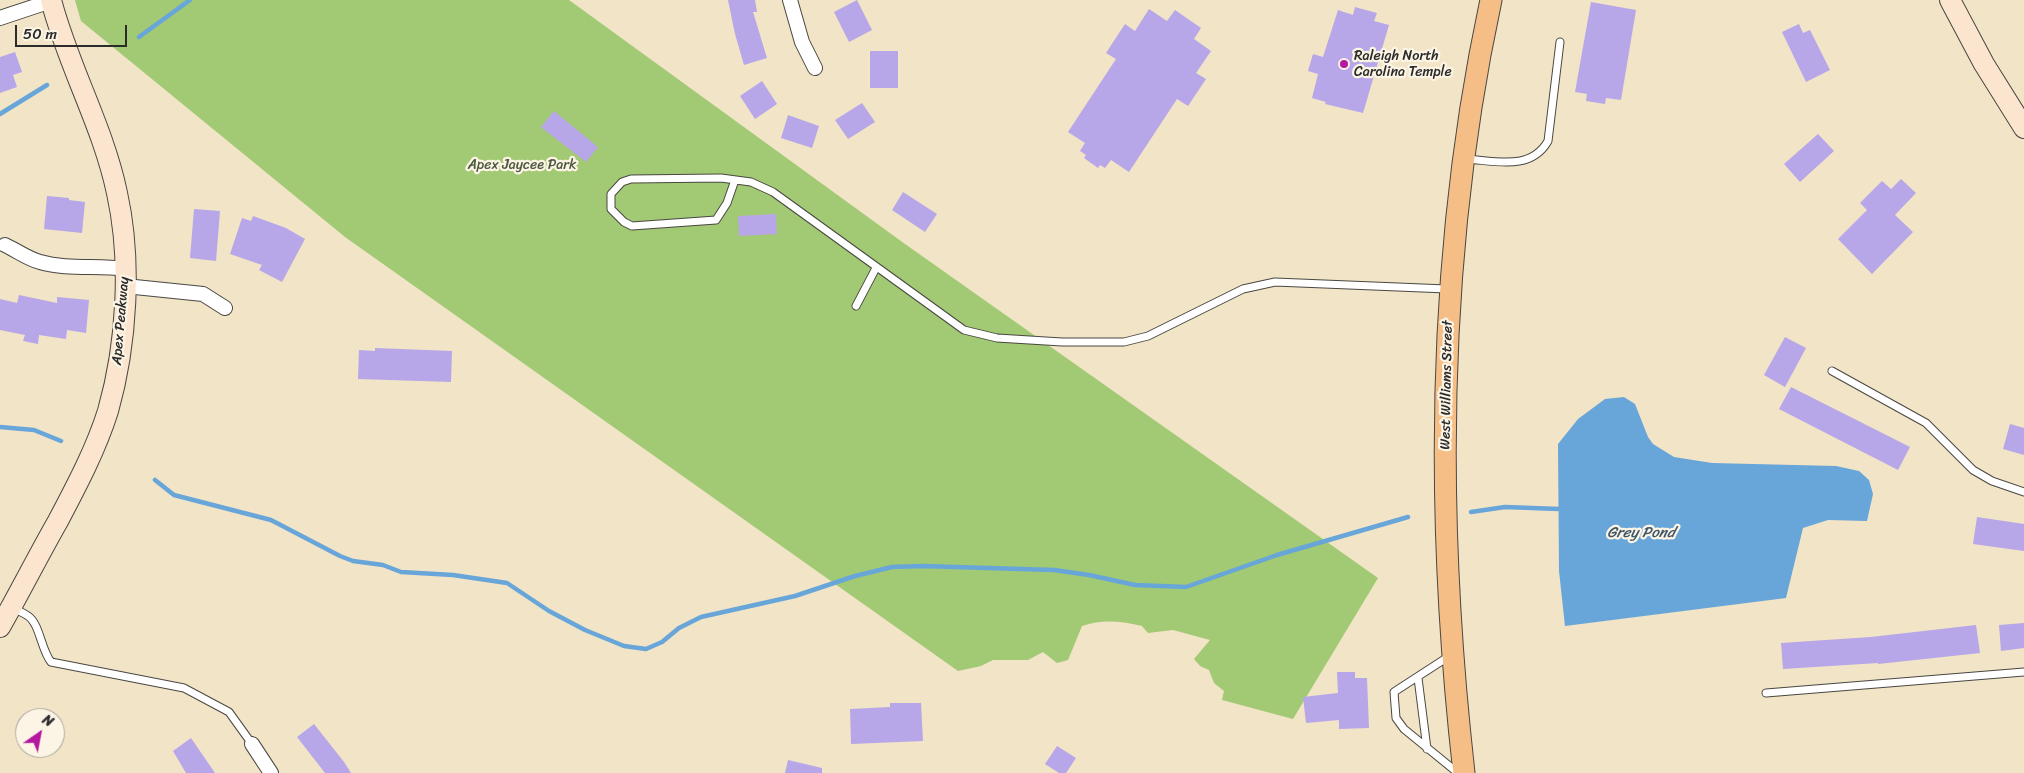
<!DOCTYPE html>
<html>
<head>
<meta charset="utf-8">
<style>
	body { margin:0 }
	#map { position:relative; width:2024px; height:773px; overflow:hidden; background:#f1e4c7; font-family:Sriracha,sans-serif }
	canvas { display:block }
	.north { position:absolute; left:15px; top:708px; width:50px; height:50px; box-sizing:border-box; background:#fcf5e5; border:1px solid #a8a49b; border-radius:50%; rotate:33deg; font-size:14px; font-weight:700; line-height:20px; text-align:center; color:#2b2b2b }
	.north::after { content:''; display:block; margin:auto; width:18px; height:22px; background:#b5179e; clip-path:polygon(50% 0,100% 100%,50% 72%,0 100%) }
	.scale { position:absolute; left:15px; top:25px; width:112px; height:22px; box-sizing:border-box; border:2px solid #2b2b2b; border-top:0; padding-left:6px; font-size:15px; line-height:18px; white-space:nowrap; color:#2b2b2b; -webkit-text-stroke:4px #fcf5e5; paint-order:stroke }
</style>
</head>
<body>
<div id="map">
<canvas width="2024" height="773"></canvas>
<div class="north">N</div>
<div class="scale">50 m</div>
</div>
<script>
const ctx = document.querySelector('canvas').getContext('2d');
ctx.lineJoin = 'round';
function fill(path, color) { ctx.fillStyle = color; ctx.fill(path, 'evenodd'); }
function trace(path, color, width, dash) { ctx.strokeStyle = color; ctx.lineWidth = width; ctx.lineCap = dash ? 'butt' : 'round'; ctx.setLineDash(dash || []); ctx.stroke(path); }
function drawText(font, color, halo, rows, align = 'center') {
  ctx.font = font + ' Sriracha,sans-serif'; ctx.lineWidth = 4.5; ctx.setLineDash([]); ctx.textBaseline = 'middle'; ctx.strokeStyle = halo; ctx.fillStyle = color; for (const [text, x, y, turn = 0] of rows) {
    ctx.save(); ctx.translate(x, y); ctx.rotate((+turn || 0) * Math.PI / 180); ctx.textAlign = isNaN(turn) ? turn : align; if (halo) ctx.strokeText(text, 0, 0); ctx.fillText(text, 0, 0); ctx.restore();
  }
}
const green = new Path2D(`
	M75,0h494l336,244 473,334 -85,141 -71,-19 2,-9 -10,-8 -5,-13 -9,-4 -6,-7 16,-19 -37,-10 -25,3 -6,-7c-20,-5 -40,-7 -60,0l-14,34 -11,3 -14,-11 -15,8h-35l-12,6 -23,5 -613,-434 -264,-216z`);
const water = new Path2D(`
	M1624,397l11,7 13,33 5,7 21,13 38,6 124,3 23,5 10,9 4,14 -6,27 -39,-1 -25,8 -17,70 -221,28 -6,-55 -1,-127 20,-25 27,-20z`);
const stream = new Path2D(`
	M139,37l51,-37
	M0,114l47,-29
	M0,427l34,3 27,11
	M155,480l19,15 97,25 69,36 13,5 30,4 18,7 52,3 54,8 42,28 36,19 39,16 22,3 16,-7 17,-14 22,-11 94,-21 60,-20 37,-9 30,-1 132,4 35,5 46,10 51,2 91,-32 131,-38
	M1471,512l34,-5 54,2`);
const building = new Path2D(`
	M728,0h27l2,12h-4l14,46 -23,7 -9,-31z
	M857,0l15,30 -23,12 -15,-30z
	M1591,2l45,8 -15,90 -15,-2 -1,6 -19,-3 1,-7 -12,-2z
	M1355,7l22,6 -3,8 15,4 -26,88 -38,-9 1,-2 -14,-4 6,-24 -10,-3 5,-17 10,3 15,-47 15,5z
	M1149,9l18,12 8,-11 26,18 -7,11 17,12 -15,22 10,6 -18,27 -11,-7 -48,73 -18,-12 -6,8 -5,-3 -2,3 -14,-10 2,-3 -6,-4 5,-8 -17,-11 48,-73 -10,-6 19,-29 10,7z
	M1799,24l4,9 7,-3 20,40 -24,12 -24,-50z
	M870,51h28v37h-28z
	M15,52l7,20 -9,3 4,12 -17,6v-36z
	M762,81l15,23 -22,15 -15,-23z
	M862,103l13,19 -27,17 -13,-19z
	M554,111l44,36 -12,15 -45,-35z
	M788,115l31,11 -7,22 -31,-10z
	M1818,134l16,17 -34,31 -16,-18z
	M1901,179l15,14 -21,22 18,17 -41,42 -34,-35 29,-29 -7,-7 22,-22 9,8z
	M903,192l34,22 -12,18 -33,-22z
	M47,196l22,2v2l16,2 -3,31 -38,-4z
	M194,209l26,2 -4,50 -26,-3z
	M776,214l1,20 -38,2 -1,-20z
	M253,216l33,12 19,11 -23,43 -23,-12 3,-5 -32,-11 12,-36 9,3z
	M19,295l38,8v-6l32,3 -3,33 -19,-3 -1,9 -27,-4 -1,9 -15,-3 2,-6 -25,-5v-31l17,4z
	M1785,337l21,11 -21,39 -21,-12z
	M375,348l77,3 -1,31 -93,-3 1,-29 16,1z
	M1791,387l119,60 -12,23 -119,-61z
	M2010,424l14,4v27l-21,-6z
	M1977,517l47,7v27l-51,-7z
	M2024,623v25l-23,3 -2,-26z
	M1976,625l4,28 -102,11v-1l-95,6 -2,-26 90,-6z
	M1337,672h18v6h12l2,50 -30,1v-9l-33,3 -3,-26 35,-4z
	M890,703h31l2,38 -72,3 -1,-35 40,-2z
	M314,724l30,38 7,11h-26l-28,-36z
	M191,738l24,35h-29l-13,-22z
	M1057,746l19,12 -10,15h-7l-14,-9z
	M788,760l34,8v5h-37z`);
const lane = new Path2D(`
	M1467,159c29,2 64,12 81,-18l12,-99
	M735,180l-8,23 -11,17 -84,6 -8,-4 -13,-13v-15l11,-12 9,-3 90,-1 30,4 22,10 191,138 33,8 65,4h62l24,-6 95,-47 32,-7 172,7
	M856,306l20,-38
	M1832,371l94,52 47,47 19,11 32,11
	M14,608c4,3 10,5 14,8 12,8 13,34 23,46l133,26 45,24 23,32
	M1451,655l-57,37 2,26 8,11 54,44
	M1418,678l9,71
	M1766,693l258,-21`);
const street = new Path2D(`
	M790,0l12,42 13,26
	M0,18l51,-17
	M5,245c11,5 23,14 35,17 28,8 57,3 85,7
	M125,286l78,8 22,14
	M252,744l19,29`);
const secondary = new Path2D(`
	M1950,0l34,64 40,64
	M0,627c20,-35 38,-71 58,-106 19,-36 38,-72 50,-110 19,-67 24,-150 9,-218 -14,-67 -49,-127 -66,-193`);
const primary = new Path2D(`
	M1464,773c-29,-257 -28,-519 27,-773`);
const markers = [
	[1344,64,5,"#b5179e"]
];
const poiNames = [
	["Raleigh North",1354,56],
	["Carolina Temple",1354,72]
];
const parkNames = [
	["Apex Jaycee Park",522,165]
];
const streetNames = [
	["Apex Peakway",121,321,-85],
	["West Williams Street",1447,385,-89]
];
const waterNames = [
	["Grey Pond",1641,533]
];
fill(green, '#a2c974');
fill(water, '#68a5d9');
trace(stream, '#68a5d9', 4.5);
fill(building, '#b7a6e8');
trace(lane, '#494742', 9);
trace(street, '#494742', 16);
trace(secondary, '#494742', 22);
trace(primary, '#494742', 23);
trace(lane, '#fff', 7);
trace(street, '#fff', 14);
trace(secondary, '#fbe5cf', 20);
trace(primary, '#f6be87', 21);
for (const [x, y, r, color] of markers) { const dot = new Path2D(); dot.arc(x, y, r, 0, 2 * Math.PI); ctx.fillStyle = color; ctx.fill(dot); trace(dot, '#fcf5e5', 2); }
drawText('14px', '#2b2b2b', '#fcf5e5', poiNames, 'left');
drawText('14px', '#4f5a41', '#fcf5e5', parkNames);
drawText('14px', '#2b2b2b', '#fcf5e5', streetNames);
drawText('italic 15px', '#405668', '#fcf5e5', waterNames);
</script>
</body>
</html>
